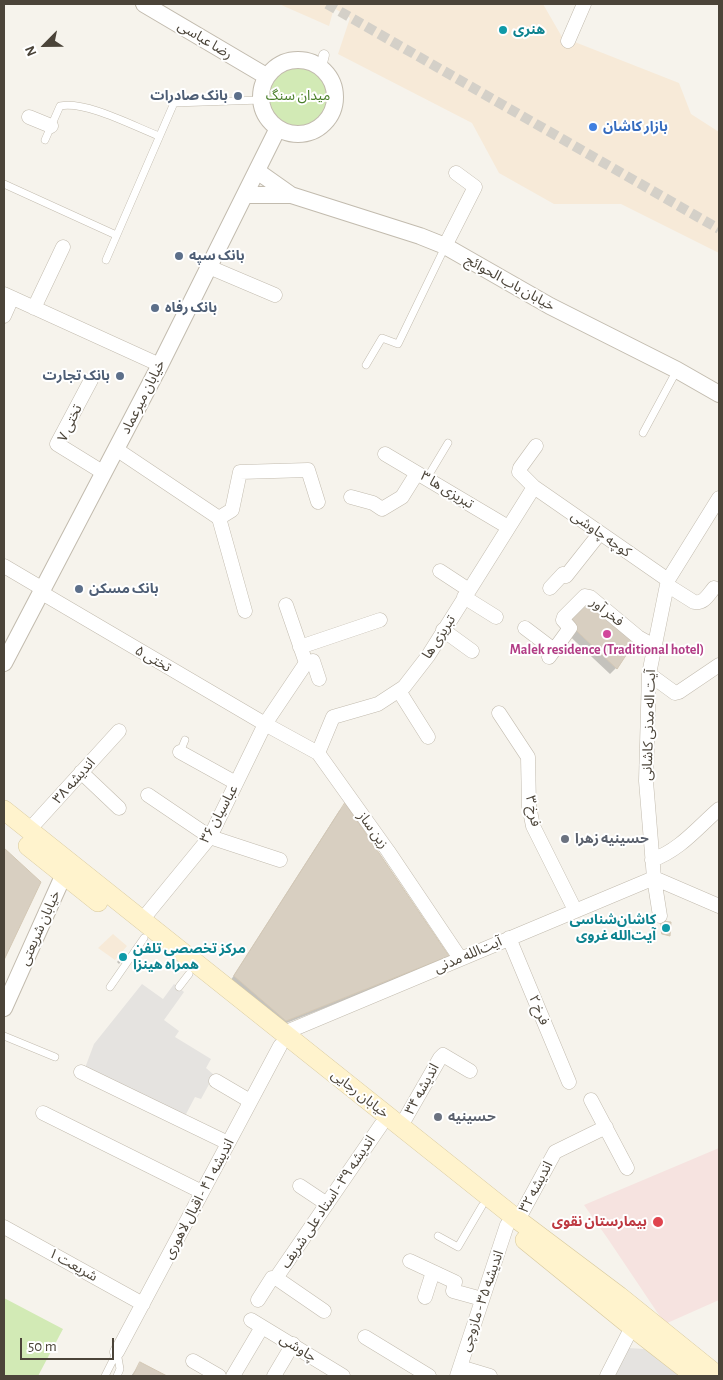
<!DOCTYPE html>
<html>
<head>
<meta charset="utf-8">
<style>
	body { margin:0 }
	#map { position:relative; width:723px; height:1380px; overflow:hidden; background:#f6f3ec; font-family:"Alegreya Sans",sans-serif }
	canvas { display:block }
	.frame { position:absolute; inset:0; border:5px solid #4b4439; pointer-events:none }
	.north { position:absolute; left:20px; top:20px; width:50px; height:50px; -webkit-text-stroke:4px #fff; paint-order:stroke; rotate:247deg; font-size:14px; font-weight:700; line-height:20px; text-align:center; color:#4b4439 }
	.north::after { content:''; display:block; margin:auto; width:18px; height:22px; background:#4b4439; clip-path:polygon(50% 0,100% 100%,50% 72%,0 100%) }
	.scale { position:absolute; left:20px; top:1338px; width:94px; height:22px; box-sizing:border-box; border:2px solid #4b4439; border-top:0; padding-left:6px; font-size:15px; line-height:18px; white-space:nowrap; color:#4b4439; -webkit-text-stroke:4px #fff; paint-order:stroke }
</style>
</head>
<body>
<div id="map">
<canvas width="723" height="1380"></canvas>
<div class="frame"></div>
<div class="north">N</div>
<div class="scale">50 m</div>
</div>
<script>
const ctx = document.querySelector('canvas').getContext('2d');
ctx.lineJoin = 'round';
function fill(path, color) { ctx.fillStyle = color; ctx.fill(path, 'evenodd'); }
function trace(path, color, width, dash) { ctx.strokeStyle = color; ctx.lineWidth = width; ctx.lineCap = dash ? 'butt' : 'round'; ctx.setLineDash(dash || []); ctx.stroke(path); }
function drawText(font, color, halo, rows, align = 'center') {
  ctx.font = font + ' "Alegreya Sans","Noto Sans Arabic",sans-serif'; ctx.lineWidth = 4; ctx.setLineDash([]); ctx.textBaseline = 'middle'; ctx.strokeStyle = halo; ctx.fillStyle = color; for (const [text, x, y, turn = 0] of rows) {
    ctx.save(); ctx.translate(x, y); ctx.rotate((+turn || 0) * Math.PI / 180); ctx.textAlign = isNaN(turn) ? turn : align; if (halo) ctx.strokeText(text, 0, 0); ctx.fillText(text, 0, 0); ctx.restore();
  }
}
const commercial = new Path2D(`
	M279,4h264l19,33 117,46 12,31 28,18v121l-98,-49h-67l-55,-31 -27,-50 -134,-69 12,-36 -16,-10 -5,18z
	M113,934l14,12 -12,14 -17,-12z`);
const medical = new Path2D(`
	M719,1148v152l-54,24 -57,-85 -24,-34z`);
const green = new Path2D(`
	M267 96a30 30 0 1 1 60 0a30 30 0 1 1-60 0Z
	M4,1298l59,31 -25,47h-34z`);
const parking = new Path2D(`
	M142,984l21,15 11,-15 10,8 -20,28 15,11 -4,6 36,22 -5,9 8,7 -13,24 -6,-2 -10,19 -100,-48 9,-24z
	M628,1348l17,1 34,27h-64z`);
const shadow = new Path2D(`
	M579,606l37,62 -6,6 -50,-47z
	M345,805l102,151 -6,6 -162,64 -50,-43 110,-172z
	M4,850l35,32 -35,75z
	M124,953l2,2 -7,9 -2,-2z
	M140,1364l24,12h-33z`);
const building = new Path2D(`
	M585,598l53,39 -21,32 -52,-49z
	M345,803l104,153 -163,65 -52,-45z
	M4,848l37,34 -37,78z
	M661,921l10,1 -1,14 -8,-2z
	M140,1362l27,14h-34z`);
const pedestrianTunnel = new Path2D(`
	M327,4l392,225`);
const service = new Path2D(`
	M45,140l15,-34c27,-5 73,20 99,30
	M4,184l112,51
	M106,260l68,-157 87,-3
	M366,365l16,-27 16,6 47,-97
	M643,433l34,-63
	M427,478l21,-35
	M180,752l5,-12
	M110,987l34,-49
	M179,987l10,-13
	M4,1036l51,21
	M438,1236l20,11 24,-41
	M105,1376l12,-24
	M117,1376l3,-7 -3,-17`);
const pedestrian = new Path2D(`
	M321,67l3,-12`);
const minor = new Path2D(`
	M568,41l16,-37
	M29,117l22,9
	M445,246l30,-59 -19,-14
	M209,267l66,28
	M4,294l156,71
	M34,308l29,-61
	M4,316l8,-18
	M91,380l-34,64 47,29
	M536,446l-16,22 -1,4 15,15 134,93
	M116,449l103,69 26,93
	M385,454l123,73
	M351,497l22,6 9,6 20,-12 15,-24
	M219,518l13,-8 8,-38 68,-2 10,32
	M4,566l39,23
	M440,571l29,19
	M667,585l27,17c10,2 14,-7 20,-14
	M550,588l13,-14 3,2 34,-43
	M42,593l223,131 53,29 70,98 72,107
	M464,597l32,20
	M525,628l29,22
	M443,630l29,21
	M300,647l80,-27
	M549,657l21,-29 -7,-8 1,-3 21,-21 5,1 48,40 16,9
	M306,663l7,-2 6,18
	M649,674l26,19 4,-1 40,-27
	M399,691l29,46
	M499,713l29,44 1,49 4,20 42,84
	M180,752l56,31
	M318,753l15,-36 45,-13 26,-17 24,-31 106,-169
	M81,772l38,36
	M148,795l62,42 70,23
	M29,830l90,-99
	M652,860c28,-10 45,-32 67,-51
	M654,878l65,28
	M660,916l-6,-38 -8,-97 3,-107 19,-94 51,-82
	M142,920l68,-83 55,-113 41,-61 -20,-58
	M509,938l60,144
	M284,1033l370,-155
	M81,1072l147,71
	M216,1081l34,20
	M591,1100l36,68
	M43,1113l159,79
	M401,1126l39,-68 3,-3 27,16
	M300,1186l27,18
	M518,1220l37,-68 51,-25
	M4,1227l139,77
	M410,1261l45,21 -2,9 29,8
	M276,1278l48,33
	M425,1297l8,-25
	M258,1300l14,-22h4l105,-153
	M251,1320l92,56
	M365,1337l64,39
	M117,1352l163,-306
	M193,1361l26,15
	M460,1367l30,9
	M233,1376l29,-49
	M274,1376l19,-32
	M457,1376l50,-151
	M607,1376l25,-49`);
const tertiary = new Path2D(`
	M144,4l122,72
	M261 97a37 37 0 1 1 74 0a37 37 0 1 1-74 0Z
	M257,171l34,24
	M245,195h46l129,41 25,10 105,60 127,64 42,24
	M4,663l156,-298 118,-237
	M4,1008l60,-134`);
const secondary = new Path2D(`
	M4,810l514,410 101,76 99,80
	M28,846l70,56
	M525,1240l107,87 63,49`);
const markers = [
	[503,30,5,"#0f9aa8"],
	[238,96,5,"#5c6f8a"],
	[593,127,5,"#3f7fe0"],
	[179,256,5,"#5c6f8a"],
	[155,308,5,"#5c6f8a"],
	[120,376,5,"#5c6f8a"],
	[79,589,5,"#5c6f8a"],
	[607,634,5,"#d1479c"],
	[565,839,5,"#6b7280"],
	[666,928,5,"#0f9aa8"],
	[123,957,5,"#0f9aa8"],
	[438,1117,5,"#6b7280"],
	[658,1222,6,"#e0444e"]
];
const cultureNames = [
	["هنری",513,30],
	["کاشان‌شناسی",656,920,"right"],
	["آیت‌الله غروی",656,936,"right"],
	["مرکز تخصصی تلفن",133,949],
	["همراه هینزا",133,965]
];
const streetNames = [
	["رضا عباسی",205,40,31],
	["خیابان باب الحوائج",510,283,29],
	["خیابان میرعماد",143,397,-63],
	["تختی ۷",70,423,-65],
	["تبریزی ها ۳",447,490,31],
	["کوچه چاوشی",601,534,35],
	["فخر آور",607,612,38],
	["تبریزی ها",439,637,-57],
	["تختی ۵",153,659,30],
	["آیت اله مدنی کاشانی",649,725,-88],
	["اندیشه ۳۸",74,781,-48],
	["فرخ ۳",533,811,79],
	["عباسیان ۳۶",219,814,-61],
	["زین ساز",373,830,54],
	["خیابان شریعتی",40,928,-66],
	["آیت‌الله مدنی",468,955,-23],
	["فرخ ۲",539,1010,67],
	["اندیشه ۳۴",422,1089,-61],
	["خیابان رجایی",360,1094,38],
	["اندیشه ۳۲",536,1187,-62],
	["اندیشه ۴۱ - اقبال لاهوری",199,1199,-62],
	["اندیشه ۳۹ - استاد علی شریف",328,1202,-56],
	["شریعت ۱",73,1265,29],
	["اندیشه ۳۵ - مازوچی",482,1301,-71],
	["چاوشی",298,1348,32]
];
const serviceNames = [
	["بانک صادرات",228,96,"right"],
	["بانک سپه",189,256],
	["بانک رفاه",165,308],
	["بانک تجارت",110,376,"right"],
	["بانک مسکن",89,589]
];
const parkNames = [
	["میدان سنگ",298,96]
];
const shopNames = [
	["بازار کاشان",603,127]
];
const hotelNames = [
	["Malek residence (Traditional hotel)",607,650]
];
const worshipNames = [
	["حسینیه زهرا",575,839],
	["حسینیه",448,1117]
];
const healthNames = [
	["بیمارستان نقوی",647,1222]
];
fill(commercial, '#f7ead8');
fill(medical, '#f6e3e0');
fill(green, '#d2eab5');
fill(parking, '#e5e3e0');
fill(shadow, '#0003');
fill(building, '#d8cfc1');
trace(building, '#d3c7b4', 1);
trace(pedestrianTunnel, '#d4d0c8', 10, [10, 5]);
trace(service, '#c2bbae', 8);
trace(pedestrian, '#c2bbae', 11);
trace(minor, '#c2bbae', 15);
trace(tertiary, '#c2bbae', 18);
trace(secondary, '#d6c79b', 20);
trace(service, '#fff', 7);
trace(pedestrian, '#fff', 10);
trace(minor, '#fff', 14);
trace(tertiary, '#fff', 16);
trace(secondary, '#fff3cd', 19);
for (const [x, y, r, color] of markers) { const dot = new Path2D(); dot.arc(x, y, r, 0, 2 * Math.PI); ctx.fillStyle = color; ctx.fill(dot); trace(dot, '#fff', 2); }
drawText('bold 14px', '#0d838f', '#fff', cultureNames, 'left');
drawText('14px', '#4b4439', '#fff', streetNames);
drawText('bold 14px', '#4e5e75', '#fff', serviceNames, 'left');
drawText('14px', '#4a7f2a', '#fff', parkNames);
drawText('bold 14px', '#366cbe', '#fff', shopNames, 'left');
drawText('bold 14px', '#b23c85', '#fff', hotelNames);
drawText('bold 14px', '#5b616d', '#fff', worshipNames, 'left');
drawText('bold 14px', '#be3a42', '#fff', healthNames, 'right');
</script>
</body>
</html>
